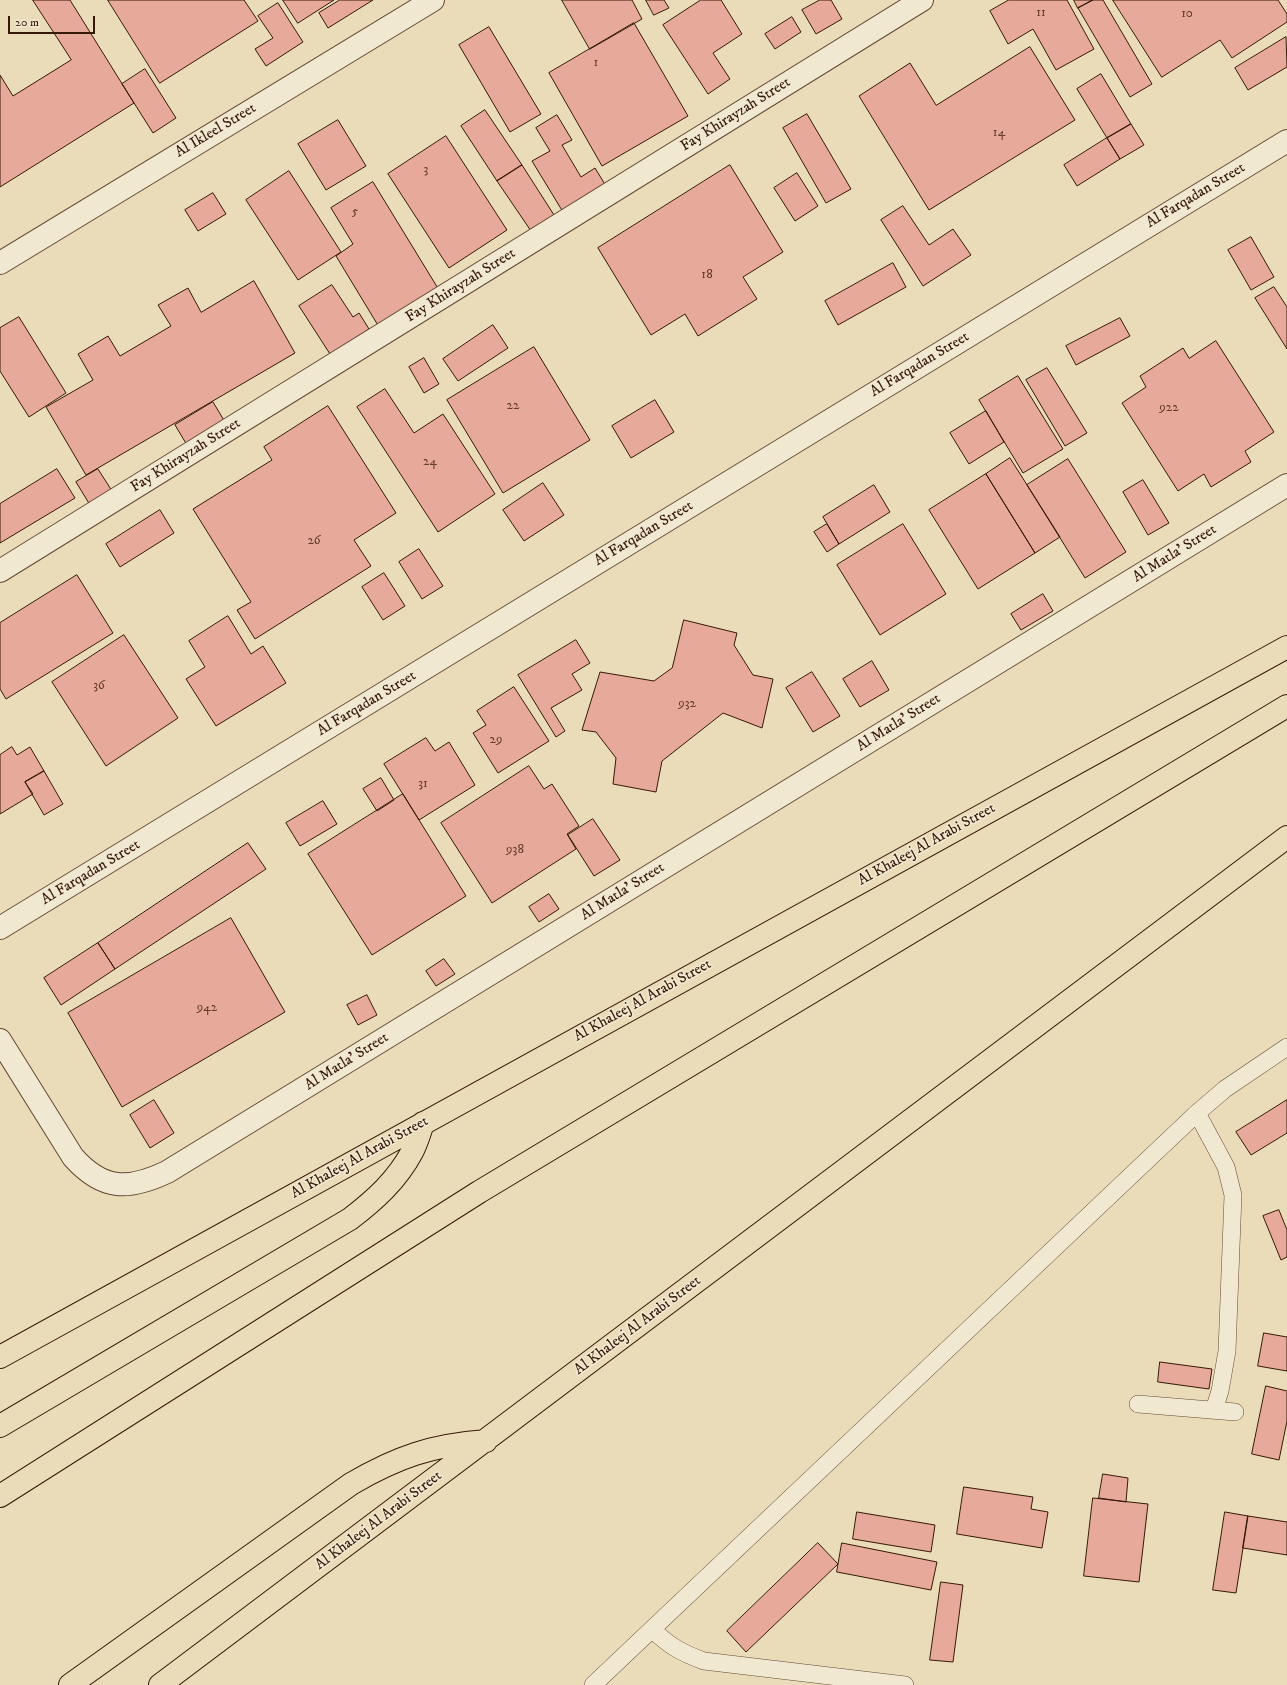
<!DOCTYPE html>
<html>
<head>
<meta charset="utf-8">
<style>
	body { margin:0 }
	#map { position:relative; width:1287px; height:1685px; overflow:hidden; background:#eadcb9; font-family:"IM FELL DW Pica",serif }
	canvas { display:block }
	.scale { position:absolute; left:8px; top:16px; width:87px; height:18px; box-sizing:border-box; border:2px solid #361808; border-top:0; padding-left:5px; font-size:12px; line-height:14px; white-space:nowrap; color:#361808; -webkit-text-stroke:3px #f1e8d2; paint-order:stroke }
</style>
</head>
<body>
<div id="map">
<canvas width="1287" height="1685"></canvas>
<div class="scale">20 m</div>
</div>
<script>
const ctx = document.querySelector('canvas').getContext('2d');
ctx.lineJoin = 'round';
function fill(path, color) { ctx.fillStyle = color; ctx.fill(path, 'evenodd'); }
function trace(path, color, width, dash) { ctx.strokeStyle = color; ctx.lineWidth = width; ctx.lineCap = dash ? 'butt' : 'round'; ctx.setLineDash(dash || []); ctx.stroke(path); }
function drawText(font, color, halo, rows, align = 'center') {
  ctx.font = font + ' "IM FELL DW Pica",serif'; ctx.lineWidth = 3; ctx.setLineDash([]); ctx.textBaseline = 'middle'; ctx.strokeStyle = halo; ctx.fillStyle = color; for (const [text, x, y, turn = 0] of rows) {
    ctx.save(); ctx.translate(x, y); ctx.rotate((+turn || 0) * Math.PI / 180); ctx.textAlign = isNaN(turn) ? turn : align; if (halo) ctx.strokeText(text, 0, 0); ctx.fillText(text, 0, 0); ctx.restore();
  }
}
const building = new Path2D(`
	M33,0h37l64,103 -134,84v-112l13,21 58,-36z
	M108,0h136l14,21 -98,62z
	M283,0h51l-36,23z
	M340,0h33l-45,28 -9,-15z
	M562,0h70l10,19 -52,30z
	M646,0h18l5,8 -15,7z
	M701,0h20l21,34 -29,19 17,26 -22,15 -45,-69z
	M820,0h11l11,19 -26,15 -14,-24z
	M1009,0h58l27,49 -38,21 -23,-41 -25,15 -18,-33z
	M1074,0h19l-15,8z
	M1093,0h10l49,84 -22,13 -52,-89z
	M1113,0h165l9,14v8l-55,36 -12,-18 -58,37z
	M278,3l25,39 -37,24 -11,-17 18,-11 -15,-22z
	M792,17l9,15 -26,17 -10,-15z
	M634,23l54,93 -86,50 -53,-93z
	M489,27l52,87 -31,18 -51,-87z
	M1286,37l1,30 -39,23 -13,-22z
	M1030,47l45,73 -146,90 -70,-114 51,-33 26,42z
	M145,69l31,49 -23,15 -31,-49z
	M1101,74l30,50 -24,14 -30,-49z
	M485,110l37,55 -25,16 -36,-55z
	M807,114l44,75 -25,14 -43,-75z
	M557,115l15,25 -10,5 19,32 14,-9 11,18 -43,26 -31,-51 18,-10 -14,-23z
	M338,120l28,46 -40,24 -28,-46z
	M1131,124l13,21 -24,14 -13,-21z
	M446,136l61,94 -58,38 -61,-94z
	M1107,138l13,21 -43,27 -13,-21z
	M522,165l32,50 -23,16 -34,-50z
	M730,165l53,87 -40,25 14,22 -59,37 -13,-22 -34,21 -53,-87z
	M289,171l52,81 -43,28 -52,-80z
	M797,173l21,33 -23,15 -21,-33z
	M373,182l66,108 -60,37 -43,-71 17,-12 -22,-36z
	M213,193l13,21 -28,17 -13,-21z
	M903,206l26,39 24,-16 18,26 -48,31 -42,-66z
	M1251,237l23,40 -23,13 -23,-40z
	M893,263l13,24 -68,38 -13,-24z
	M254,281l41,72 -209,122 -40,-68 47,-27 -15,-26 30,-18 12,20 51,-30 -13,-21 30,-17 13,24z
	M332,285l21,32 6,-4 10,16 -39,25 -31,-48z
	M1274,287l13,20v42l-32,-51z
	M19,317l47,76 -37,24 -29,-46v-43z
	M1120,318l10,18 -54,29 -10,-19z
	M493,325l15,23 -50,33 -15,-22z
	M1216,341l58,91 -29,19 6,11 -40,25 -7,-13 -26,17 -56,-88 24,-16 -6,-11 43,-28 6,10z
	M534,347l56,93 -87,53 -56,-93z
	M424,358l15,26 -15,9 -15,-26z
	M1047,368l40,65 -22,13 -39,-66z
	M1018,376l45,73 -40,24 -44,-73z
	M385,389l29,44 29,-19 52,80 -57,38 -81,-125z
	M655,400l19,32 -43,26 -19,-32z
	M213,402l12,20 -38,23 -12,-20z
	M328,406l68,107 -42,27 17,26 -116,73 -18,-29 14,-8 -58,-93 79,-49 -8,-13z
	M986,411l18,31 -35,22 -19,-31z
	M1010,458l50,79 -25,16 -49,-79z
	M1068,459l58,93 -41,26 -58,-93z
	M57,469l18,29 -75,45v-39z
	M98,469l14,22 -22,14 -14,-23z
	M986,474l49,79 -57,36 -49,-79z
	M1143,480l26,43 -21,12 -25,-43z
	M543,483l21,32 -40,26 -21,-31z
	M874,485l16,27 -51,32 -16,-27z
	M160,510l14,23 -54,34 -14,-23z
	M827,524l12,20 -12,8 -13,-20z
	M903,524l43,70 -66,41 -43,-70z
	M419,549l24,37 -21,13 -23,-37z
	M384,573l21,33 -22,14 -21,-33z
	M77,575l36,58 -107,66 -6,-10v-66z
	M1043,594l10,17 -32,19 -10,-16z
	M228,616l23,38 12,-8 23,37 -70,43 -30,-47 19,-12 -16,-26z
	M684,620l53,13 -3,12 19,30 20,4 -11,49 -39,-15 -61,48 -6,31 -43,-8 3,-26 -20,-26 -14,-2 18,-58 54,9 18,-13z
	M124,635l54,83 -72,48 -54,-84z
	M576,640l14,23 -18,11 10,16 -31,18 14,23 -9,6 -38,-62z
	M872,661l17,29 -29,17 -17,-28z
	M812,672l28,44 -27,16 -27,-44z
	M514,687l35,54 -51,32 -25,-40 13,-8 -9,-14z
	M426,738l9,13 14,-9 26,43 -56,35 -35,-56z
	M12,747l5,8 13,-8 14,24 -19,11 8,12 -33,20v-59z
	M529,766l15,23 8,-5 27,42 -12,8 9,15 -84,54 -51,-80z
	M44,771l19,33 -19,11 -19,-33z
	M381,778l13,22 -17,11 -14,-22z
	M403,794l63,102 -94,59 -64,-101z
	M323,801l14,23 -37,22 -14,-23z
	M593,819l27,41 -26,16 -26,-41z
	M248,843l18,26 -151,100 -17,-26z
	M549,894l10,15 -20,13 -10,-15z
	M231,918l54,94 -163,95 -54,-94z
	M98,943l17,26 -54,36 -17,-27z
	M444,959l11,15 -19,12 -10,-15z
	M367,995l10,20 -19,10 -11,-20z
	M154,1100l20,33 -24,15 -20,-33z
	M1287,1100v33l-36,22 -15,-23z
	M1279,1210l8,20v27l-6,3 -18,-44z
	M1264,1333l23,4v34l-29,-5z
	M1160,1362l52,7 -3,20 -51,-7z
	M1266,1386l21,5v30l-8,39 -27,-6z
	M1103,1474l25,4 -2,24 -27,-4z
	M964,1487l69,10 -2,12 17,3 -6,36 -85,-14z
	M1093,1498l55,6 -9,78 -55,-6z
	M857,1512l78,13 -4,27 -78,-13z
	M1225,1512l23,4 -12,77 -23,-3z
	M1248,1516l39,6v33l-44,-7z
	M818,1543l20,21 -92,88 -19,-21z
	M842,1543l95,19 -6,28 -94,-18z
	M941,1582l22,3 -10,77 -23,-2z`);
const service = new Path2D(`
	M1197,1113l29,54 7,28 -6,156 -7,40 -6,19
	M1138,1404l97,8
	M652,1629c17,17 30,24 52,32l201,24
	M593,1685l604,-572 28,-24 62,-42`);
const minor = new Path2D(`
	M0,263l433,-263
	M0,571l922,-571
	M0,928l1287,-787
	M0,1040l73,117c30,34 56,33 94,15l1120,-687`);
const trunk = new Path2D(`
	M0,1357l1287,-710
	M0,1426l350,-207c25,-19 47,-39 62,-67 5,-9 8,-20 11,-29
	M0,1496l479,-304 808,-486
	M70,1685l281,-201c46,-27 81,-39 135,-43
	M160,1685l1127,-848`);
const numberNames = [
	["11",1041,13],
	["10",1187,14],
	["1",596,63],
	["14",999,133],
	["3",426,170],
	["5",355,212],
	["18",707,275],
	["22",513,406],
	["922",1169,408],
	["24",430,462],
	["26",314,541],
	["36",99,686],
	["932",687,704],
	["29",496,740],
	["31",423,784],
	["938",515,850],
	["942",207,1008]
];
const streetNames = [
	["Fay Khirayzah Street",736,115,-32],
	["Al Ikleel Street",216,131,-31],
	["Al Farqadan Street",1196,196,-31],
	["Fay Khirayzah Street",461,286,-32],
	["Al Farqadan Street",920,365,-31],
	["Fay Khirayzah Street",186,456,-32],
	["Al Farqadan Street",644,534,-31],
	["Al Matla' Street",1175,554,-32],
	["Al Farqadan Street",367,704,-31],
	["Al Matla' Street",899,723,-32],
	["Al Khaleej Al Arabi Street",927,845,-29],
	["Al Farqadan Street",91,873,-31],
	["Al Matla' Street",623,892,-32],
	["Al Khaleej Al Arabi Street",643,1001,-29],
	["Al Matla' Street",347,1062,-32],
	["Al Khaleej Al Arabi Street",360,1158,-29],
	["Al Khaleej Al Arabi Street",638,1326,-37],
	["Al Khaleej Al Arabi Street",379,1521,-37]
];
fill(building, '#e7a999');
trace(building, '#361808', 1);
trace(service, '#634934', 18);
trace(minor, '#634934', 24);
trace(trunk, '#361808', 24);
trace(service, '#f1e8d2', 17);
trace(minor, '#f1e8d2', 22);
trace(trunk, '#eadcb9', 22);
drawText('13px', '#623c2c', null, numberNames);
drawText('15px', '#361808', '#f1e8d2', streetNames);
</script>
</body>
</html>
